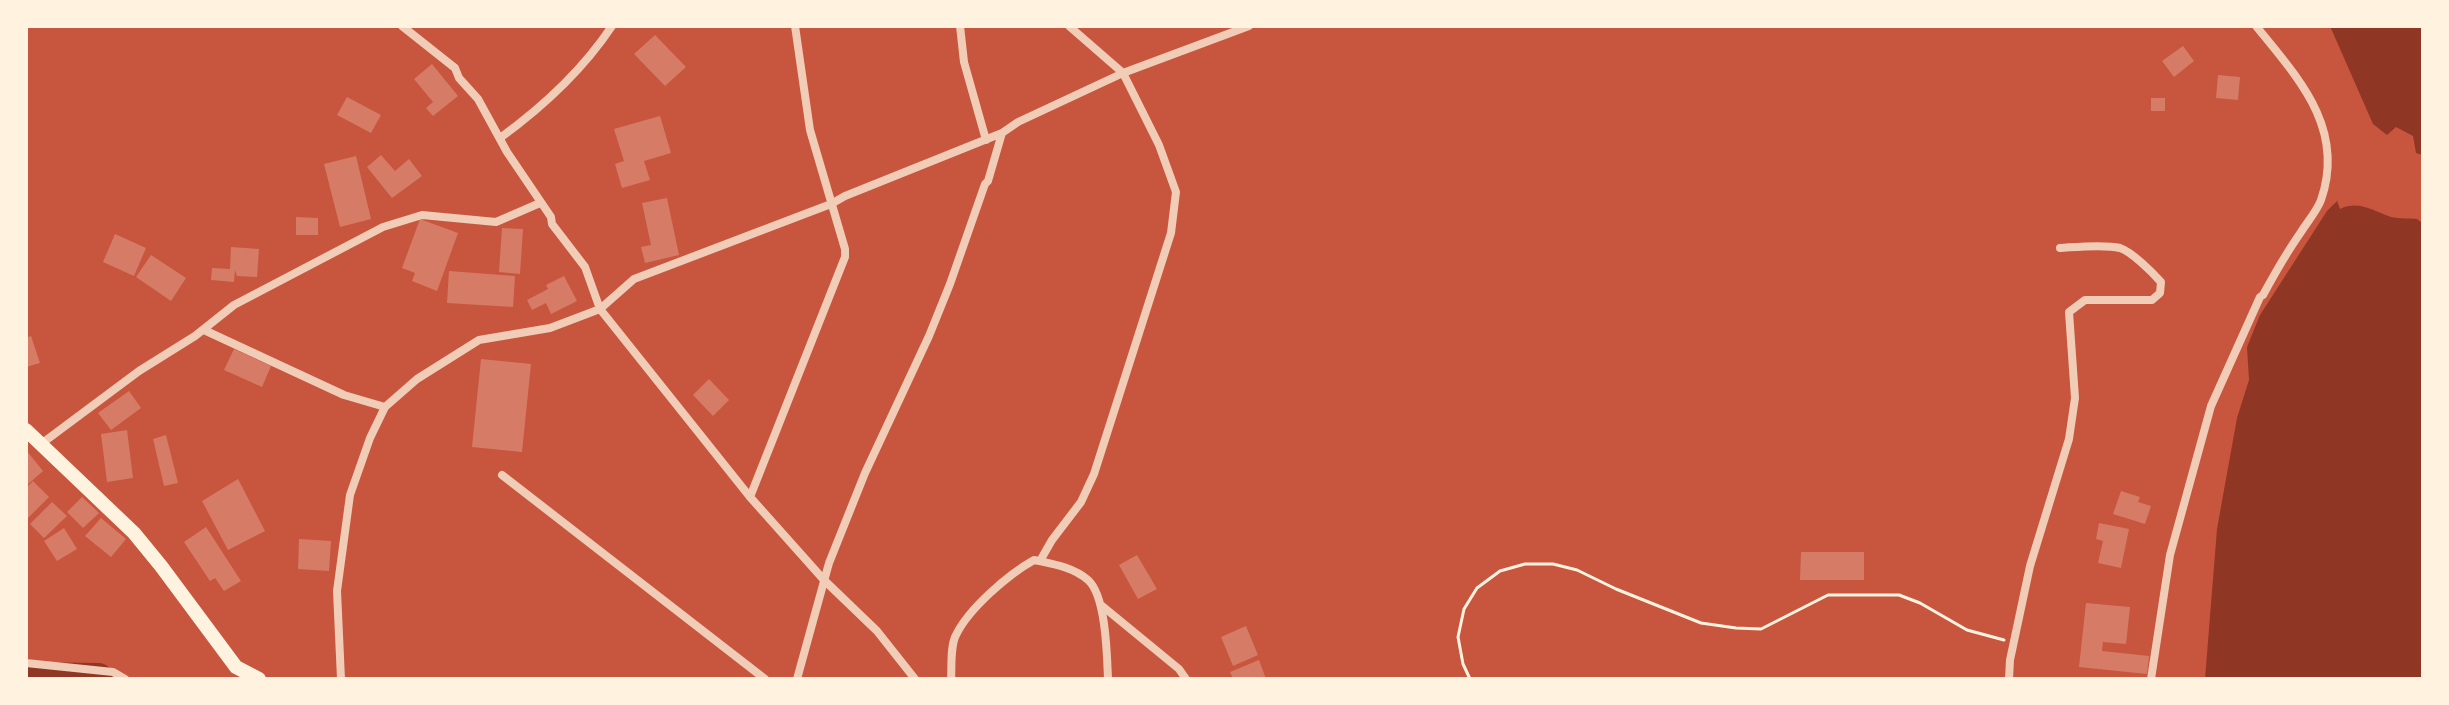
<!DOCTYPE html>
<html>
<head>
<meta charset="utf-8">
<style>
	body { margin:0 }
	#map { position:relative; width:2449px; height:705px; overflow:hidden; background:#c8553d; font-family:Arial,sans-serif }
	canvas { display:block }
	.frame { position:absolute; inset:0; border:28px solid #fff3e0; pointer-events:none }
</style>
</head>
<body>
<div id="map">
<canvas width="2449" height="705"></canvas>
<div class="frame"></div>
</div>
<script>
const ctx = document.querySelector('canvas').getContext('2d');
ctx.lineJoin = 'round';
function fill(path, color) { ctx.fillStyle = color; ctx.fill(path, 'evenodd'); }
function trace(path, color, width, dash) { ctx.strokeStyle = color; ctx.lineWidth = width; ctx.lineCap = dash ? 'butt' : 'round'; ctx.setLineDash(dash || []); ctx.stroke(path); }
const water = new Path2D(`
	M2330,26h93v129l-7,-2 -3,-17 -17,-9 -9,8 -14,-11z
	M2337,201l3,8c19,-9 33,2 51,8 8,2 18,1 26,2l4,3 2,-1v458h-218l12,-150 20,-111 12,-38 -2,-33 13,-32 67,-104z`);
const river = new Path2D(`
	M26,678l72,1`);
const building = new Path2D(`
	M655,35l31,32 -21,19 -31,-32z
	M2183,46l11,15 -20,16 -12,-16z
	M432,64l26,32 -25,20 -7,-8 7,-6 -19,-23z
	M2218,75l22,2 -2,23 -22,-2z
	M347,97l34,18 -10,18 -34,-18z
	M2151,98h14v13h-14z
	M660,116l11,37 -27,8 6,19 -28,8 -7,-24 9,-3 -10,-32z
	M381,155l14,16 14,-12 13,17 -30,22 -25,-31z
	M356,156l15,63 -31,8 -16,-63z
	M667,198l12,57 -34,8 -4,-16 10,-2 -9,-42z
	M296,217l22,1v17h-22z
	M420,219l38,14 -21,58 -25,-10 3,-8 -13,-5z
	M502,228l21,1 -3,45 -21,-2z
	M115,234l31,14 -12,28 -31,-14z
	M231,247l28,2 -2,28 -20,-1 -2,-6 -1,12 -23,-2 1,-12 18,1z
	M151,255l35,23 -15,23 -35,-24z
	M449,271l66,5 -2,31 -66,-4z
	M564,276l13,25 -26,13 -5,-11 -14,7 -5,-10 21,-11 -2,-4z
	M31,336l9,27 -14,4v-29z
	M234,349l37,17 -9,21 -38,-17z
	M481,359l50,5 -9,88 -50,-5z
	M709,379l20,21 -16,16 -20,-21z
	M129,391l12,17 -30,22 -13,-17z
	M127,430l6,48 -26,4 -6,-48z
	M166,435l12,48 -14,3 -11,-47z
	M26,450l17,21 -17,15z
	M238,479l27,52 -37,19 -26,-49z
	M33,481l16,16 -23,23v-32z
	M2121,491l19,6 -2,5 13,4 -6,18 -32,-10z
	M82,497l17,16 -16,15 -16,-16z
	M52,502l15,14 -23,22 -14,-14z
	M101,518l25,21 -15,18 -26,-21z
	M2099,523l30,6 -8,39 -23,-5 5,-22 -7,-2z
	M206,527l35,54 -17,10 -9,-13 -5,3 -26,-39z
	M64,528l13,21 -20,12 -13,-20z
	M299,539l32,2 -2,30 -31,-2z
	M1801,552h63v28h-64z
	M1137,555l20,34 -19,10 -19,-34z
	M2086,603l44,4 -4,37 -23,-2 -1,9 47,5 -2,18 -68,-7z
	M1246,626l12,29 -25,11 -12,-29z
	M1259,660l7,19h-33l-3,-7z`);
const path = new Path2D(`
	M1470,679l-7,-15 -5,-27 6,-28 13,-21 23,-17 25,-7h28l24,6 39,19 85,34 35,5 25,1 67,-34h71l21,8 47,27 37,10`);
const minor = new Path2D(`
	M402,26l53,42 4,10 19,21 29,53 44,65 1,7 33,43 15,42 150,188 74,83 53,51 38,48
	M960,26l4,36 22,78
	M500,138c44,-32 82,-67 112,-112
	M204,330l140,65 41,12
	M41,444l98,-73 56,-35 39,-31 149,-78 39,-12 74,7 44,-19
	M502,475l263,204
	M750,497l95,-240v-8l-35,-119 -15,-104
	M1040,561l12,-21 29,-38 13,-28 77,-241 5,-41 -17,-47 -36,-72 -54,-47
	M1101,605l78,64 7,10
	M26,663l87,9 12,7
	M341,679l-4,-88 13,-96 20,-57 15,-31 32,-28 62,-39 71,-12 50,-19 34,-30 197,-75 14,-8 157,-63 16,-11 105,-49 126,-47
	M797,679l32,-116 36,-90 64,-137 21,-52 35,-100 3,-3 14,-48
	M951,679c1,-13 -1,-33 5,-44 13,-27 53,-61 78,-75 19,4 39,7 54,20 18,16 19,75 20,99
	M2009,679l1,-19 20,-94 39,-127 6,-41 -6,-86 16,-12h67l8,-7 1,-11c-9,-10 -29,-30 -41,-34 -16,-4 -43,-1 -60,0
	M2151,679l19,-124 41,-149 49,-109 3,-2c12,-22 24,-43 38,-63 6,-10 16,-21 20,-32 25,-72 -23,-122 -65,-174`);
const secondary = new Path2D(`
	M26,430l108,103 27,33 75,101 23,12`);
fill(water, '#8f3625');
trace(river, '#8f3625', 32);
fill(building, '#d67c66');
trace(path, '#fff3e0', 3);
trace(minor, '#f1ccb7', 8);
trace(secondary, '#fff3e0', 14);
</script>
</body>
</html>
